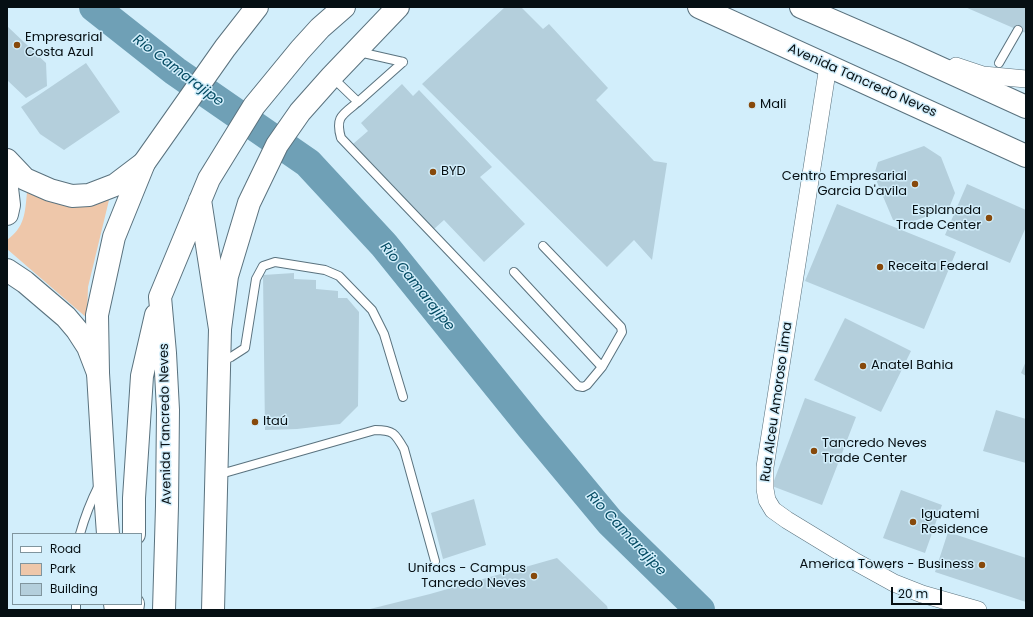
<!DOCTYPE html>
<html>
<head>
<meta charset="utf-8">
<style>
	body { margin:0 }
	#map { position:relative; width:1033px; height:617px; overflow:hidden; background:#d2eefb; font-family:Poppins,sans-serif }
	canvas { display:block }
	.frame { position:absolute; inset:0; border:8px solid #060f13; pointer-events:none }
	.legend { position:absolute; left:12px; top:533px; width:130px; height:72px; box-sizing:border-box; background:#d2eefb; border:1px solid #80959e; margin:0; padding:5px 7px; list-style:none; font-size:12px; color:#060f13 }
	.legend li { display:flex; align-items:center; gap:8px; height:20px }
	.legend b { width:20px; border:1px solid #80959e }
	.scale { position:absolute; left:891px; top:587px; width:51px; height:18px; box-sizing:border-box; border:2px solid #060f13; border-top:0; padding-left:5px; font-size:12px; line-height:14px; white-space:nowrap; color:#060f13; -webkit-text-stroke:3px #d2eefb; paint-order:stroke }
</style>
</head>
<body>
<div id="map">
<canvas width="1033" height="617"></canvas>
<div class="frame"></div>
<ul class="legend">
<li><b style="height:5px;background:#fff"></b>Road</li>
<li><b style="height:11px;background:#eec7aa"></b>Park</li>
<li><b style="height:11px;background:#b4cfdc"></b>Building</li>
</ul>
<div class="scale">20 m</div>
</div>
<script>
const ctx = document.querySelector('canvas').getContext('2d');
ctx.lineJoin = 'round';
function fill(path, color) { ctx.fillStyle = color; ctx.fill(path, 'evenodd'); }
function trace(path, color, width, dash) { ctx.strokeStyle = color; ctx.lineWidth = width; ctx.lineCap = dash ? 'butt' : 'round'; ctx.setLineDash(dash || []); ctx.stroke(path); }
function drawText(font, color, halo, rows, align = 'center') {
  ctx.font = font + ' Poppins,sans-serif'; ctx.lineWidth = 3; ctx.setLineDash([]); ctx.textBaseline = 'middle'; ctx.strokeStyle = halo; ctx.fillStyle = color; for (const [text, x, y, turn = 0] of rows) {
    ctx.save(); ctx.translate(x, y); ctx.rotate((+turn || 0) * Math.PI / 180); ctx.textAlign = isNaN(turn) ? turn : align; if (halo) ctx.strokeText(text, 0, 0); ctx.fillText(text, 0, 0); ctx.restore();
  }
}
const green = new Path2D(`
	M27,192l26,9 28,3 28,-4 -21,87 -1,31 -80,-69v-9c18,-13 18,-27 20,-48z`);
const river = new Path2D(`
	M94,7l81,64 133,92 76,82 147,182 79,95 90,88`);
const building = new Path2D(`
	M505,7h16l22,22 6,-5 59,64 -12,12 58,61 13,2 -15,97 -18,-20 -27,27 -185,-183z
	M965,7h61v26l-8,-3z
	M7,26l39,37 1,23 -21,12 -19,-18z
	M86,63l34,49 -56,38 -24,-16 -19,-27z
	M402,84l11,12 6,-6 73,77 -12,10 45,47 -41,38 -40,-42 -10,9 -81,-85 15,-13 -7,-8z
	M924,146l17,11 14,36 -6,15 -40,15 -16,-3 -19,-45 4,-13z
	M967,184l59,26v17l-16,36 -65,-28z
	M837,204l119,48 -32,77 -119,-48z
	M294,273v6l22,1v9l22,2v7h9l12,14 -1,94 -18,18 -43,5 -32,1 -2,-155z
	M845,318l66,33 -30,61 -67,-32z
	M1026,361v15l-5,-3z
	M805,398l51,19 -34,88 -50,-19z
	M996,410l30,9v44l-43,-12z
	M901,490l41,15 -17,48 -42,-15z
	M474,499l12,46 -43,14 -12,-46z
	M948,532l78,26v44l-91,-30z
	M557,558l50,48 1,4h-242l64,-16z`);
const lane = new Path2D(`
	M359,52l44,10
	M999,63l19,-33
	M332,77l26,25c-16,13 -23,15 -17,36l237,248 5,1 4,-2 15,-18 20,-35 -1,-5 -78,-81
	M358,102l45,-40
	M514,272l88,95
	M222,361l9,-4 14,-9 11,-69 7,-13 12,-4 50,8 14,6 33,34 12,24 19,63
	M217,475l158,-45c18,0 20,3 29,19l31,112
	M80,534c5,-18 11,-33 19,-49
	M76,610v-6`);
const street = new Path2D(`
	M828,66l-63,401v22l2,11 6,10 14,10 69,42 38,21 28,11 56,16
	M956,66l27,9 43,4`);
const secondary = new Path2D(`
	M699,7l327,149
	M7,160l18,19 25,11 22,6 17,-1 26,-10 29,-22
	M7,188l2,17 -2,9
	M7,270l18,12 41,35 11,13 11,17 10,26
	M213,610l7,-281 7,-53 22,-73 28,-58 23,-33 32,-36 66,-69`);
const primary = new Path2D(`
	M801,7l104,45 121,55
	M200,200l20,129
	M108,534l-2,-28 -8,-133 -1,-58 17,-78 30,-74 81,-115 32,-41
	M134,534v-36l8,-122 14,-61
	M115,604l1,6
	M132,610l1,-6
	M164,610l3,-104 1,-96 -3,-57 -5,-56 49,-118 45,-73 46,-56 20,-22 24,-21`);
const markers = [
	[17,45,4,"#87490b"],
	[752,105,4,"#87490b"],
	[433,172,4,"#87490b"],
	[915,184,4,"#87490b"],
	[989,218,4,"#87490b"],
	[880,267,4,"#87490b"],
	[863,366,4,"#87490b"],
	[255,422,4,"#87490b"],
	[814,451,4,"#87490b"],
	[913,522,4,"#87490b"],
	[982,565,4,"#87490b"],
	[534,576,4,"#87490b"]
];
const poiNames = [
	["Empresarial",25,38],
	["Costa Azul",25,53],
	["Mali",760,105],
	["BYD",441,172],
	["Centro Empresarial",907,177,"right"],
	["Garcia D'avila",907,192,"right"],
	["Esplanada",981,211,"right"],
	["Trade Center",981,226,"right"],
	["Receita Federal",888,267],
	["Anatel Bahia",871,366],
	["Itaú",263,422],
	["Tancredo Neves",822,444],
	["Trade Center",822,459],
	["Iguatemi",921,515],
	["Residence",921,530],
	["America Towers - Business",974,565,"right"],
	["Unifacs - Campus",526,569,"right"],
	["Tancredo Neves",526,584,"right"]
];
const streetNames = [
	["Avenida Tancredo Neves",862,81,24],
	["Rua Alceu Amoroso Lima",777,402,-82],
	["Avenida Tancredo Neves",166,424,-91]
];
const waterNames = [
	["Rio Camarajipe",178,71,37],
	["Rio Camarajipe",417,287,51],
	["Rio Camarajipe",626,534,47]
];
fill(green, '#eec7aa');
trace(river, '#6fa0b6', 30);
fill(building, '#b4cfdc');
trace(lane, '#5a727e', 10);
trace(street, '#5a727e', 18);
trace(secondary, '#5a727e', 24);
trace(primary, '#5a727e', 24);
trace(lane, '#fff', 8);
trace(street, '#fff', 17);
trace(secondary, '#fff', 22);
trace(primary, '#fff', 22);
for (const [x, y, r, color] of markers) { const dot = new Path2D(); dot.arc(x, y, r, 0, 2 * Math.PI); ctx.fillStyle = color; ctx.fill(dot); trace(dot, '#d2eefb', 1.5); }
drawText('13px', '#060f13', '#d2eefb', poiNames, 'left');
drawText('13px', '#060f13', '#d2eefb', streetNames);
drawText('italic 14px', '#034a62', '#d2eefb', waterNames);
</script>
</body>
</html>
